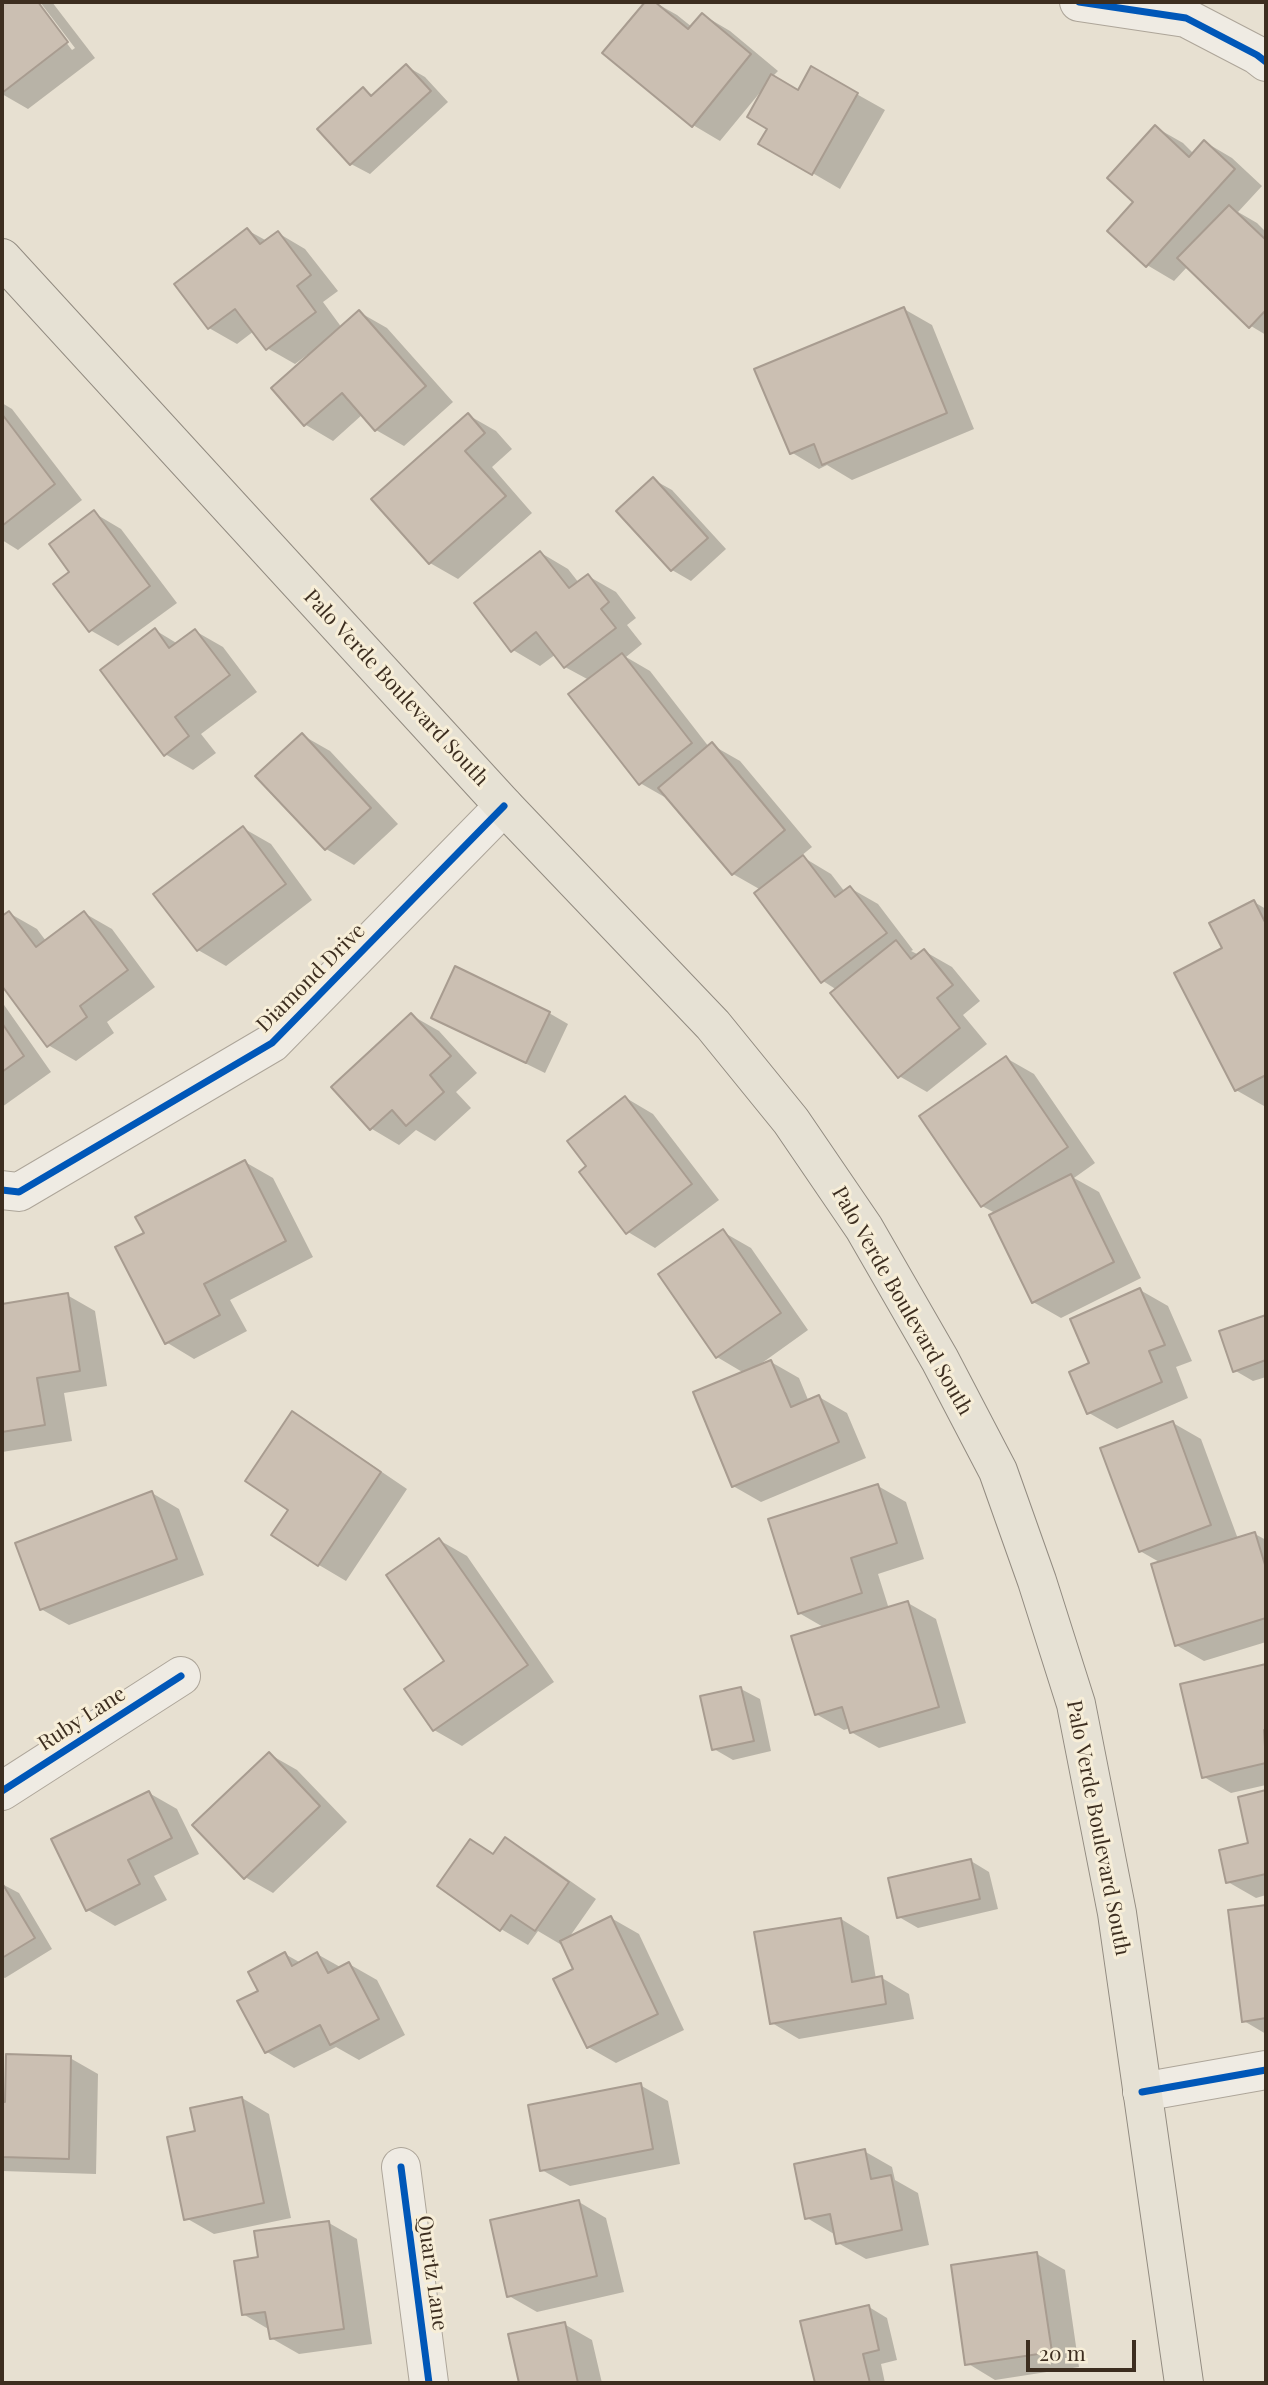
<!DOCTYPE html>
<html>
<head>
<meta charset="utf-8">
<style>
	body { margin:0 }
	#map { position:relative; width:1268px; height:2385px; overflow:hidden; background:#e7e0d1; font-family:"Playfair Display",serif }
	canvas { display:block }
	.frame { position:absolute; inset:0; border:4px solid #3d2e20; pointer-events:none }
	.scale { position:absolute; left:1026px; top:2340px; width:110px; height:32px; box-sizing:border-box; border:4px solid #3d2e20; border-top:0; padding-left:9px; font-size:21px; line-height:24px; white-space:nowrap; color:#3d2e20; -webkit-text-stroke:5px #f7eed8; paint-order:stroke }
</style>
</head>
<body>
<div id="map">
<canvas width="1268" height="2385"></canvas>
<div class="frame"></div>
<div class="scale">20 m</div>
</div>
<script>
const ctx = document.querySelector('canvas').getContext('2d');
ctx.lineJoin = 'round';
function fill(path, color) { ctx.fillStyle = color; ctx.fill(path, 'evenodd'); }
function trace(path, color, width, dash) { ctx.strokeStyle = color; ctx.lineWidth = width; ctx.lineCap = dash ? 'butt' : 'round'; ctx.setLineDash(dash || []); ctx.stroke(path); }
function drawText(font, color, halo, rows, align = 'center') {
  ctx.font = font + ' "Playfair Display",serif'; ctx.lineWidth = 6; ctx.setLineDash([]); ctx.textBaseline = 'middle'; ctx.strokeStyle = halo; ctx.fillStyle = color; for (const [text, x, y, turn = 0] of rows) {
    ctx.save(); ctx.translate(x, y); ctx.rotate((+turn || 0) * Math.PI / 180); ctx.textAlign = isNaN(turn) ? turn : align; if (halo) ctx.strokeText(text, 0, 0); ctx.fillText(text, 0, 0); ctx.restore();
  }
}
const shadow = new Path2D(`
	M2,2h33l37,48 3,-2 -35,-46h12l43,56 -67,51 -26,-15z
	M647,2h7l23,13 15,12 11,-12 27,16 48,40 -6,6 27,15 13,-23 73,41 -45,79 -79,-46 8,-15 -7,-38 -42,51 -27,-16 -88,-72z
	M406,66l19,11 23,25 -78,72 -19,-10 12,-75 11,7z
	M1155,127l28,16 11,11 11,-12 27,16 30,28 -24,26 19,11 9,9v103l-15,-9 -63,-60 -14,15 -27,-16 -11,-63z
	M247,230l20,11 11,-8 27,16 33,42 -15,11 19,26 17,-16 28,16 66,74 -49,44 -28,-16 -13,-16 -30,27 -27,-16 2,-67 -1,-3 -12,9 -28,-16 -13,-17 -17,13 -28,-16z
	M904,309l28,16 42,104 -122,51 -25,-15 -8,4 -28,-17z
	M2,403l10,6 70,91 -64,50 -16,-10z
	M468,415l28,16 16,18 -20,18 40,46 -74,66 -28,-16z
	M654,480l18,10 54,59 -35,32 -19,-11 -53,-59z
	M94,513l27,16 56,74 -59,43 -28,-16 -19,-58z
	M541,553l27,16 11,14 9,-7 28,16 20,26 -9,7 15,19 -16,13 24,14 59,76 3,-2 28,16 72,86 -11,9 30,18 14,18 5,-4 28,16 35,46 -2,1 8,4 5,-4 28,16 28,34 -17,14 24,29 -60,48 -28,-16 -62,-86 -14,-9 -62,-91 -28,-16 -65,-75 -28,-16 -51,-103 -24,-13 -9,-13 -16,12 -27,-16z
	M155,630l23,14 17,-13 28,16 34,45 -56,42 15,19 -23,17 -28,-16z
	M302,735l28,16 68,73 -44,41 -28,-16 -68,-73z
	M243,828l28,16 41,56 -86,66 -28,-16z
	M1254,902l12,7v196l-2,1 -28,-16 -12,-141z
	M9,913l28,16 9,12 38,-28 28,16 43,58 -48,35 7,11 -38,28 -28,-16 -46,-62v-64z
	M2,1002l49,70 -49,35z
	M549,1013l19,11 -23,49 -112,-55z
	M411,1015l28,16 38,42 -21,19 15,16 -36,33 -19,-11 -17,15 -27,-16 -39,-42z
	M1006,1058l28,16 61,89 -21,15 25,14 42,86 -80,40 -28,-16 -38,-89 -13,-7z
	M626,1098l27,16 66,86 -64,48 -27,-16 -40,-65z
	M245,1162l28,16 40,79 -83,43 17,31 -53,28 -28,-17 -20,-109z
	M723,1232l28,16 57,82 -53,38 16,-6 28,16 10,24 10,-5 28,16 19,45 -105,44 -28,-16 11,-113 -27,-16z
	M1140,1290l28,16 24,55 -16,6 12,31 -71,31 -28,-16 -18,-41 20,-8z
	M67,1295l28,16 12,75 -43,7 8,48 -70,11v-146z
	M1266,1317v60l-13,4 -19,-11 -13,-38z
	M293,1414l27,16 87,59 -61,92 -27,-16 -29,-55z
	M1173,1423l28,16 37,100 17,-5 11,6v102l-62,19 -28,-16 -15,-82 -21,-12z
	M878,1486l28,16 18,57 -46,15 11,35 19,-6 28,16 30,104 -87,25 -28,-16 -1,-4 -6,2 -28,-16 9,-86 -26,-15z
	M152,1493l27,16 25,66 -135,50 -28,-16z
	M439,1540l28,16 87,126 -92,64 -28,-16 13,-69z
	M1266,1666v119l-35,8 -27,-16 -22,-92z
	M741,1689l19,10 11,52 -38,9 -19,-11z
	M269,1754l28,16 50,52 -74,71 -28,-16z
	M1266,1792v103l-10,3 -28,-16 22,-38 -10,-46z
	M149,1793l28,16 22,45 -45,22 13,24 -52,26 -27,-16z
	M505,1839l28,16 63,44 -28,40 43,-21 28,16 45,96 -68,33 -28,-16 -12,-78 -11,-22 -27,-16 -10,14 -27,-16 -7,-74z
	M971,1861l18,11 9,37 -80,19 -19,-11z
	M2,1884l17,9 33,56 -47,29 -3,-1z
	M1266,1907v127l-22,-13 -14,-109z
	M841,1919l28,17 7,43 6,-1 27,16 5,25 -115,20 -27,-16z
	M285,1954l16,9 16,-9 25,14 7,-4 28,16 28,55 -46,25 -23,-13 -42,21 -27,-16 -7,-61z
	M70,2058l28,16 -2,100 -94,-3v-67h5z
	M640,2085l28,16 12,63 -110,22 -28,-16z
	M242,2098l27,16 22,104 -77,16 -28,-16 11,-85z
	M864,2151l28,16 3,13 23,13 11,52 -63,14 -28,-16 -4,-9 -27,-16z
	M579,2202l27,16 18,74 -87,20 -28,-16z
	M329,2223l28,16 15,105 -73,10 -28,-16 -1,-8 -27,-16 17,-55z
	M1037,2254l28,16 14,97 -84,13 -28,-17z
	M869,2307l18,11 10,42 -16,4 4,19h-69l-14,-61z
	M564,2324l28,16 10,43h-81l-11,-47z`);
const building = new Path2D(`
	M2,2h36l30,40 -66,51z
	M645,2h10l33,27 14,-16 49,41 -59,73 -90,-74z
	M406,64l25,27 -81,74 -33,-36 46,-42 8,9z
	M811,66l47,27 -46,82 -54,-31 9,-15 -20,-12 24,-43 27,16z
	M1155,125l34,32 15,-17 31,29 -89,98 -39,-36 26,-29 -26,-24z
	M1229,205l37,35v70l-17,18 -72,-70z
	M247,228l13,16 18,-13 33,44 -14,11 19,26 -50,38 -31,-41 -27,20 -34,-45z
	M904,307l43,106 -125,52 -8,-21 -24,10 -36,-85z
	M359,310l67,76 -51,45 -33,-38 -38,33 -33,-38z
	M468,413l17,20 -20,18 41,45 -77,68 -58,-65z
	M2,414l53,70 -53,42z
	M653,477l55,61 -37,33 -55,-60z
	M94,510l56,76 -61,46 -36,-48 16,-12 -20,-28z
	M540,551l29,37 19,-14 21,28 -8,7 15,19 -52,40 -28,-36 -25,20 -37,-49z
	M155,628l14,20 26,-19 35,46 -55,42 14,19 -25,20 -64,-86z
	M622,653l70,90 -53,42 -71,-91z
	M302,733l69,75 -46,42 -70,-74z
	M712,742l73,88 -53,45 -74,-87z
	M243,826l43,58 -89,67 -44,-57z
	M803,855l32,42 15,-11 37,47 -66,50 -67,-90z
	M1254,900l12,24v151l-31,16 -61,-118 48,-25 -13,-25z
	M9,911l27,36 48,-36 44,59 -48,36 7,11 -40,30 -45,-61v-70z
	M896,940l15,19 13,-10 29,36 -16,13 23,30 -62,50 -68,-85z
	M455,966l95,46 -24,51 -95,-45z
	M411,1013l40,43 -21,19 14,17 -38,34 -14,-16 -22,20 -39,-43z
	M2,1023l22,33 -22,16z
	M1006,1056l62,91 -87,60 -62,-91z
	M625,1096l67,88 -66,50 -47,-62 7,-6 -19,-25z
	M245,1160l41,81 -82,43 16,31 -55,29 -50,-97 29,-14 -9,-16z
	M1071,1174l43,88 -82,41 -43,-88z
	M723,1229l58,84 -65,45 -58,-84z
	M1140,1288l25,57 -16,6 13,31 -75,32 -18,-42 20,-9 -19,-44z
	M68,1293l12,78 -43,7 8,47 -43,7v-128z
	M1266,1315v45l-33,12 -14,-41z
	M771,1360l20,47 28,-12 20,47 -107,45 -39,-95z
	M292,1411l89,61 -63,94 -47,-31 17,-25 -43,-29z
	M1173,1421l38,104 -72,27 -39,-104z
	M878,1484l19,59 -46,15 11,35 -64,21 -30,-95z
	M152,1491l25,68 -137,51 -25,-67z
	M1255,1532l11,36v50l-91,28 -24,-82z
	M439,1538l89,127 -95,66 -29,-42 40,-28 -58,-86z
	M908,1601l31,106 -89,26 -8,-26 -27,8 -24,-79z
	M1266,1664v66h-2l2,33 -64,15 -22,-94z
	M741,1687l13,54 -42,9 -12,-54z
	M269,1752l51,54 -76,73 -52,-54z
	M1266,1790v84l-40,9 -7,-33 29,-7 -10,-46z
	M149,1791l23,47 -44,22 12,24 -54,27 -35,-72z
	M505,1837l64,45 -34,49 -24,-16 -11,16 -63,-45 33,-47 23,15z
	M971,1859l9,40 -83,19 -9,-40z
	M2,1883l33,55 -33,20z
	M1266,1905v113l-24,4 -14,-112z
	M611,1916l47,98 -71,34 -34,-69 20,-10 -13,-28z
	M841,1918l11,64 30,-6 4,28 -116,20 -16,-92z
	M285,1952l7,14 25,-14 11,21 21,-11 30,57 -49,26 -10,-20 -55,28 -28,-52 21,-10 -10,-19z
	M6,2054l65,2 -2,103 -67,-2v-55h3z
	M641,2083l12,66 -113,22 -12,-66z
	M242,2097l22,106 -80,17 -17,-83 28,-6 -5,-23z
	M865,2149l6,30 20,-4 11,55 -66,14 -6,-30 -25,5 -11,-55z
	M579,2200l18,76 -90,21 -17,-77z
	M329,2221l15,108 -74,10 -5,-27 -23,3 -8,-54 24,-4 -4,-26z
	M1037,2252l15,100 -87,13 -14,-100z
	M869,2305l10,45 -16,4 7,29h-55l-15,-62z
	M565,2322l13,61h-59l-11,-49z`);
const minor = new Path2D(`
	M1079,2l107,16 71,37 9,7
	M2,1190l17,2 253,-149 232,-237
	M2,1791l179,-115
	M1142,2092l124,-22
	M401,2167l28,216`);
const major = new Path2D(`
	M2,258l502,548 209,219 78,96 73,107 76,132 58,111 39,110 39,123 41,209 67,470`);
const cycleway = new Path2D(`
	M1079,2l107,16 71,37 9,7
	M2,1190l17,2 253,-149 232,-237
	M2,1791l179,-115
	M1142,2092l124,-22
	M401,2167l28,216`);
const streetNames = [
	["Palo Verde Boulevard South",396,688,47],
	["Diamond Drive",311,978,-45],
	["Palo Verde Boulevard South",902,1301,60],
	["Ruby Lane",82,1719,-33],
	["Palo Verde Boulevard South",1098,1828,79],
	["Quartz Lane",432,2273,82]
];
fill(shadow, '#0003');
fill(building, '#cbbfb2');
trace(building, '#a89c90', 2);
trace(minor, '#ada599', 40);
trace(major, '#928b80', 40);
trace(minor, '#efebe3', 38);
trace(major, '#e6e1d4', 38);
trace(cycleway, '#0057b8', 7);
drawText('21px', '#3d2e20', '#f7eed8', streetNames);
</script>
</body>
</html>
